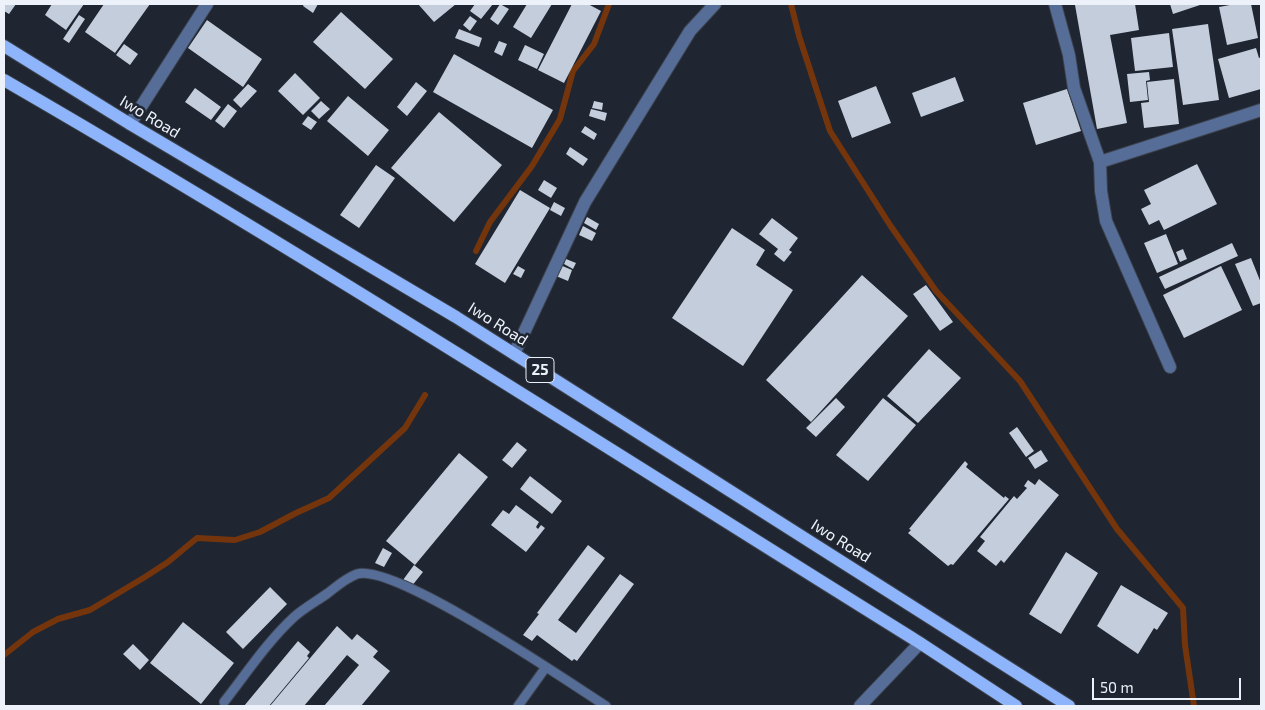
<!DOCTYPE html>
<html>
<head>
<meta charset="utf-8">
<style>
	body { margin:0 }
	#map { position:relative; width:1265px; height:710px; overflow:hidden; background:#1f2531; font-family:"Exo 2",sans-serif }
	canvas { display:block }
	.frame { position:absolute; inset:0; border:5px solid #edf2fa; pointer-events:none }
	.scale { position:absolute; left:1092px; top:678px; width:149px; height:22px; box-sizing:border-box; border:2px solid #edf2fa; border-top:0; padding-left:6px; font-size:15px; line-height:18px; white-space:nowrap; color:#edf2fa; -webkit-text-stroke:4px #1f2531; paint-order:stroke }
</style>
</head>
<body>
<div id="map">
<canvas width="1265" height="710"></canvas>
<div class="frame"></div>
<div class="scale">50 m</div>
</div>
<script>
const ctx = document.querySelector('canvas').getContext('2d');
ctx.lineJoin = 'round';
function trace(path, color, width, dash) { ctx.strokeStyle = color; ctx.lineWidth = width; ctx.lineCap = dash ? 'butt' : 'round'; ctx.setLineDash(dash || []); ctx.stroke(path); }
function fill(path, color) { ctx.fillStyle = color; ctx.fill(path, 'evenodd'); }
function drawText(font, color, halo, rows, align = 'center') {
  ctx.font = font + ' "Exo 2",sans-serif'; ctx.lineWidth = 5; ctx.setLineDash([]); ctx.textBaseline = 'middle'; ctx.strokeStyle = halo; ctx.fillStyle = color; for (const [text, x, y, turn = 0] of rows) {
    ctx.save(); ctx.translate(x, y); ctx.rotate((+turn || 0) * Math.PI / 180); ctx.textAlign = isNaN(turn) ? turn : align; if (halo) ctx.strokeText(text, 0, 0); ctx.fillText(text, 0, 0); ctx.restore();
  }
}
const stream = new Path2D(`
	M791,4l8,32 31,95 60,94 46,66 84,90 97,148 66,79 2,37 9,61
	M476,251l14,-29 42,-56 28,-47 13,-48 21,-27 15,-40
	M4,655l29,-23 25,-13 32,-9 55,-33 23,-15 29,-24 38,2 25,-8 36,-19 33,-15 76,-70 20,-33`);
const building = new Path2D(`
	M4,4h12l-7,10 -5,-3z
	M52,4h32l-18,26 -21,-15z
	M104,4h46l-35,49 -30,-21z
	M304,4h14l-5,9 -10,-7z
	M418,4h38l-22,18z
	M475,4h18l-12,15 -11,-8z
	M500,4l9,5 -11,16 -8,-6z
	M527,4h25l-21,34 -18,-11z
	M572,4h16l13,7 -37,72 -26,-13z
	M1080,4h55l4,26 -29,5 17,88 -30,6 -22,-124z
	M1170,4h33l-30,10z
	M1235,4h16l7,34 -31,7 -8,-38z
	M341,12l52,47 -28,30 -52,-47z
	M79,15l6,4 -16,24 -6,-4z
	M470,16l7,5 -7,10 -7,-6z
	M207,20l55,39 -19,28 -55,-39z
	M1208,24l11,76 -36,5 -11,-76z
	M459,29l23,9 -3,9 -24,-9z
	M1169,33l4,34 -38,4 -4,-33z
	M499,41l8,3 -5,12 -8,-4z
	M124,44l14,10 -8,11 -14,-10z
	M525,45l19,9 -7,15 -19,-9z
	M1256,48l3,10 2,-1v32l-32,9 -11,-39z
	M454,54l99,56 -21,38 -99,-56z
	M1149,72l1,8 -4,1 2,19 -18,2 -3,-28z
	M295,73l25,25 -17,17 -25,-24z
	M955,77l9,24 -43,16 -9,-24z
	M1174,79l5,45 -35,4 -3,-25 8,-1 -2,-20z
	M416,82l11,9 -20,25 -10,-9z
	M248,84l9,7 -16,17 -8,-8z
	M876,86l15,37 -39,15 -14,-37z
	M195,88l26,19 -10,13 -26,-18z
	M1067,89l14,42 -45,14 -13,-42z
	M348,96l41,34 -21,26 -41,-35z
	M321,101l9,8 -11,10 -8,-8z
	M594,101l9,2 -1,7 -10,-2z
	M228,104l9,7 -13,17 -9,-7z
	M591,109l16,4 -2,8 -16,-5z
	M439,112l63,53 -48,57 -63,-54z
	M308,116l9,6 -6,8 -9,-6z
	M585,126l12,8 -3,6 -13,-8z
	M570,147l18,12 -5,7 -17,-12z
	M1197,164l20,40 -53,26 -5,-10 -10,5 -8,-16 10,-5 -7,-14z
	M376,165l19,13 -36,50 -19,-13z
	M544,180l13,8 -6,10 -13,-8z
	M520,190l30,18 -45,75 -30,-19z
	M554,202l11,6 -4,8 -11,-6z
	M587,217l12,7 -3,6 -12,-7z
	M772,218l26,20 -9,12 3,2 -8,10 -10,-8 4,-5 -19,-15z
	M583,226l13,7 -4,8 -13,-6z
	M732,228l33,22 -9,15 37,25 -50,76 -71,-48z
	M1166,234l12,30 -21,9 -13,-30z
	M1232,243l6,13 -73,33 -6,-12z
	M1183,249l4,10 -7,3 -4,-10z
	M1251,258l10,25v20l-8,3 -18,-42z
	M566,259l10,4 -3,6 -9,-5z
	M560,265l12,5 -4,11 -12,-5z
	M518,266l7,4 -4,8 -8,-4z
	M1221,266l21,44 -58,28 -21,-43z
	M862,275l46,41 -97,106 -45,-42z
	M926,285l27,37 -13,9 -27,-37z
	M929,349l32,29 -43,45 -31,-27z
	M836,398l9,9 -29,30 -10,-9z
	M883,398l33,27 -48,56 -32,-26z
	M1017,427l17,24 -8,6 -17,-24z
	M517,442l10,8 -15,18 -10,-8z
	M1041,450l7,11 -13,8 -7,-11z
	M459,453l29,24 -73,88 -29,-24z
	M965,461l3,3 -2,3 38,31 1,-2 4,3 -56,66 -2,-1 -3,2 -40,-33 3,-3 -2,-1z
	M530,476l32,25 -10,13 -32,-25z
	M1039,479l20,16 -55,68 -3,-3 -5,6 -19,-15 8,-10 -5,-4 34,-41 3,3 10,-11 -3,-2 4,-6 7,5z
	M516,505l23,17 -3,5 2,2 3,-4 4,3 -19,24 -35,-27 12,-15 6,4z
	M588,545l17,13 -47,62 18,13 44,-59 14,10 -57,77 -3,-2 -2,2 -35,-26 -5,6 -9,-6 16,-21 -2,-1z
	M383,548l9,5 -8,14 -9,-4z
	M1066,552l32,21 -37,61 -32,-20z
	M414,565l9,7 -12,15 -8,-7z
	M1121,585l47,28 -11,17 -3,-2 -16,26 -41,-28z
	M270,587l17,17 -44,45 -17,-17z
	M183,622l51,41 -33,41 -51,-41z
	M337,626l15,14 5,-6 21,17 -5,6 17,14 -29,35h-37l35,-41 -12,-10 -43,51h-34z
	M298,641l12,11 -3,4 2,2 -40,48h-25z
	M133,644l16,16 -9,10 -17,-16z`);
const service = new Path2D(`
	M224,702c22,-28 43,-60 70,-85 10,-9 23,-16 34,-24 9,-7 18,-15 29,-19 38,-11 210,107 249,132
	M518,706l28,-39`);
const minor = new Path2D(`
	M1055,4l14,51 5,33 26,74 1,29 5,30 64,146
	M130,124l77,-120
	M1100,162l161,-52
	M514,354l71,-152 105,-171 25,-27
	M860,706l60,-63`);
const primary = new Path2D(`
	M4,46l126,78 326,193 613,389
	M4,80c310,179 612,374 916,563l96,63`);
const shields = [
	[540,370,28]
];
const shieldNames = [
	["25",540,370]
];
const streetNames = [
	["Iwo Road",150,117,31],
	["Iwo Road",498,324,32],
	["Iwo Road",841,541,32]
];
trace(stream, '#74350d', 6);
fill(building, '#c4cddc');
trace(service, '#3c424d', 11);
trace(minor, '#3c424d', 14);
trace(primary, '#3c424d', 14);
trace(service, '#566d97', 9);
trace(minor, '#566d97', 12);
trace(primary, '#8eb5fb', 12);
for (const [x, y, w] of shields) { const box = new Path2D(); box.roundRect(x - w / 2, y - 12.5, w, 25, 4); ctx.fillStyle = '#1f2531'; ctx.fill(box); trace(box, '#edf2fa', 1); }
drawText('bold 15px', '#edf2fa', null, shieldNames);
drawText('16px', '#edf2fa', '#1f2531', streetNames);
</script>
</body>
</html>
